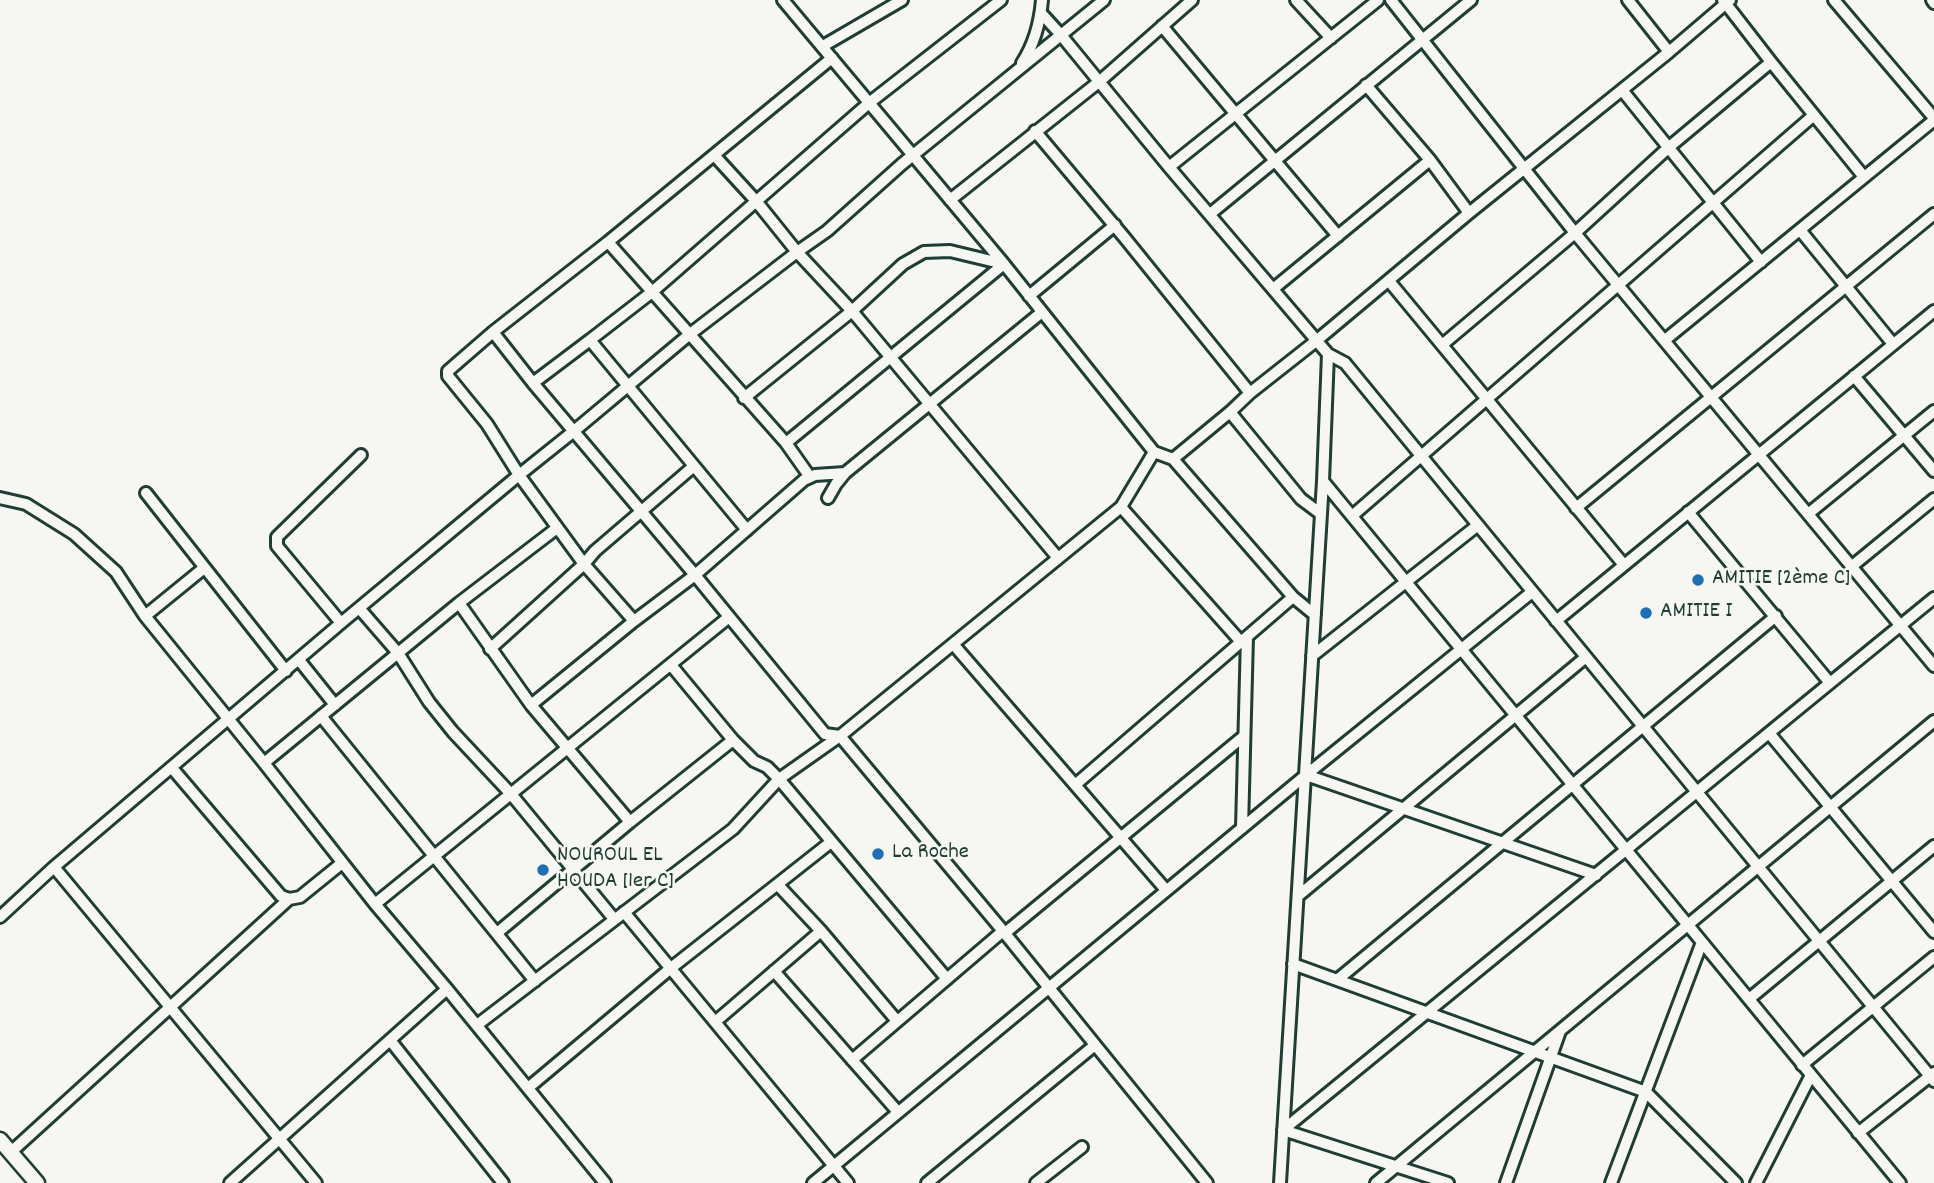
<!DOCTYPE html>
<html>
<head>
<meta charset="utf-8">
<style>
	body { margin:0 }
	canvas { display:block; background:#f6f6f2 }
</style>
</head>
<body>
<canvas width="1934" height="1183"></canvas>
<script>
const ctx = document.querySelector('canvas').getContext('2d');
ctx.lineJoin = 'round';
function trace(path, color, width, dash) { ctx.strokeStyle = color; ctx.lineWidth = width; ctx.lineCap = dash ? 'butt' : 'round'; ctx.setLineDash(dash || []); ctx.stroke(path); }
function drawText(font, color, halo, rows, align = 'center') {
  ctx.font = font + ' Dekko,sans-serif'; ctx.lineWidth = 5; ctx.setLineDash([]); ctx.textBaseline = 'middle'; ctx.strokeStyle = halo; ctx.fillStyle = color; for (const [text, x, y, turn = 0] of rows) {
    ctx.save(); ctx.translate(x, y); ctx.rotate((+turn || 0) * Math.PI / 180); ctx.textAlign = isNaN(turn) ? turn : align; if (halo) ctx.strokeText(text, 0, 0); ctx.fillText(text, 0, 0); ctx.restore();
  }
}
const minor = new Path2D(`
	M783,0l221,264 150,188
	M1296,0l35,38
	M1391,0l184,233 359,433
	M1628,0l41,52
	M1723,0l48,62 93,115
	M1834,0l100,118
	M1932,0l2,3
	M1041,13l20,22 108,132 159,187 -5,127 -43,702
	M1162,26l176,210
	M823,46l79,-46
	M1022,63c13,-20 18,-40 20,-63
	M1366,85l64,75 39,53
	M1622,90l139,172
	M1035,131l89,106 126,156
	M714,155l42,46 41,51 55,59 206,247
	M1169,167l209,-167
	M950,200l150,-119 92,-81
	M1210,214l261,-214
	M1800,230l93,114
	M608,242l178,201 24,34
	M1389,281l235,284
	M1273,289l157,-129
	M1029,296l86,-71
	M493,332l-45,39v5l39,48 32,51 65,89 50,57
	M590,340l-57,43 162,192 130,159 15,2 163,195 204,252
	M1665,340l269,-220
	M1442,345l133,-112 93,-85 103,-86
	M1328,354l17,9 589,718
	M1854,376l80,95
	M533,383l-40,-51 115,-90 224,-184
	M744,398l108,-87 51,-47 21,-12 26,-1 54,13
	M1230,412l71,87 20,15
	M786,443l218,-179
	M1173,459l120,138 22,18
	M1323,481l577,702
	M146,493l140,178
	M0,498l26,6 48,30 42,38 29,44 119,147 111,141 72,85 158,194
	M828,498l8,-14 9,-11 197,-161
	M1121,507l120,135
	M1576,508l358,-294
	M1688,512l142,171
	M1808,514l126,-103
	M1352,516l462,-401
	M747,530l-157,-190 62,-48 217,-189 132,-103
	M1851,567l83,-68
	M459,603l72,102 99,117
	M359,608l39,45 31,49 24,30 58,62 103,125
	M145,616l59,-48
	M1556,621l378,-310
	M341,623l-64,-77v-9l84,-82
	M953,644l213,246
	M490,649l94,-85 11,-13 99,-85
	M1312,656l166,-131
	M299,660l36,45
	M671,665l62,75 21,21 13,6 12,12 168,200
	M531,705l103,-84 61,-46 109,-95 11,-5 30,-2
	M321,716l214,265
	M1769,733l165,199
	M264,763l195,-160 98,-75
	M172,768l109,128 8,3 11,-2 42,-34
	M1306,775l290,100
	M1075,785l218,-188
	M1242,828l5,-191
	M54,867l262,316
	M778,885l43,46 76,90
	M1298,896l288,-239
	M375,904l354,-287
	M624,912l224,271
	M0,917l54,-50 287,-244 178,-148 55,-44 116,-97 107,-82 30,-21 75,-67 202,-164
	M497,933l133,-111 103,-82
	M1005,933l239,-197
	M1293,964l353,128 90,91
	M774,971l124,141
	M1337,980l439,-364
	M1749,999l185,-153
	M715,1022l106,-91
	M477,1025l256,-196 46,-50 61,-43 281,-229 33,-55 19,7 57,-47 20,-19 66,-52 153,-128 200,-161 61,-52
	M390,1040l113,143
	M852,1060l151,-129
	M1802,1065l132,-108
	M528,1088l143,-120 160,-126
	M1858,1133l76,-60
	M11,1152l278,-253
	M230,1183l217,-194
	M813,1183l493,-408 226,-183
	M927,1183l168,-138
	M1036,1183l46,-36
	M1376,1183l558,-462
	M1448,1183l-165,-53 651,-532
	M1506,1183l54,-152
	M1611,1183l91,-241
	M1756,1183l55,-108`);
const major = new Path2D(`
	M0,1140l37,43`);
const markers = [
	[1698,580,7,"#1f6fb2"],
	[1646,613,7,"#1f6fb2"],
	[878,854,7,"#1f6fb2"],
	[543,870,7,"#1f6fb2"]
];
const poiNames = [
	["AMITIE [2ème C]",1712,580],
	["AMITIE I",1660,613],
	["La Roche",892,854],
	["NOUROUL EL",557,857],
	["HOUDA [1er C]",557,883]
];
trace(minor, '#1f3d34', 16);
trace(major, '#1f3d34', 19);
trace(minor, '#f6f6f2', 10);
trace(major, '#f6f6f2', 14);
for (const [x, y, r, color] of markers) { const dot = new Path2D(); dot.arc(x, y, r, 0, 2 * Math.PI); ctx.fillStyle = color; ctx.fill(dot); trace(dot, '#f6f6f2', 2.5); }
drawText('23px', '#1f3d34', '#f6f6f2', poiNames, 'left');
</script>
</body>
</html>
